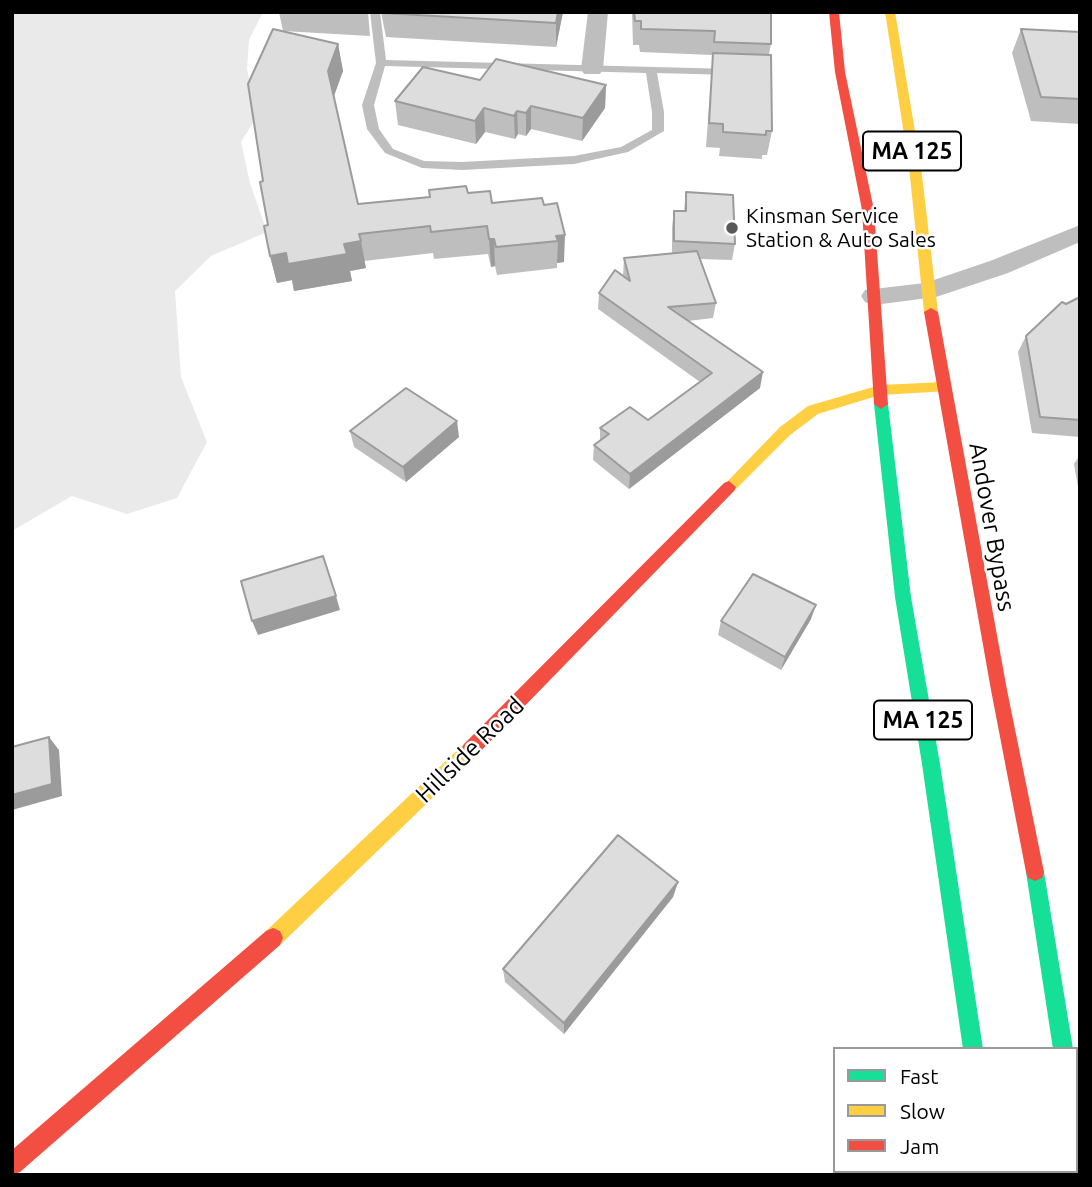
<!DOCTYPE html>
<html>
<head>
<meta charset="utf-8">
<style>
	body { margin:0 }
	#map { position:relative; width:1092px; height:1187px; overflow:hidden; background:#fff; font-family:Ubuntu,sans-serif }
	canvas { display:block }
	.frame { position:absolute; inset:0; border:14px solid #000; pointer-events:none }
	.legend { position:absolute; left:833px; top:1047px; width:245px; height:126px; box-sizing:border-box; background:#fff; border:2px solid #999; margin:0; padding:9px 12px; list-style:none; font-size:21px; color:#000 }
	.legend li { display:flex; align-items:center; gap:14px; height:35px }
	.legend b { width:35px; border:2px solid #999 }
</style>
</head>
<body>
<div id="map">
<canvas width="1092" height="1187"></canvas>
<div class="frame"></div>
<ul class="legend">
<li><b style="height:9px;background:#16e098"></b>Fast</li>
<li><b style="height:9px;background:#ffcf43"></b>Slow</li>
<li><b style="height:9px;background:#f24e42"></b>Jam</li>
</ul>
</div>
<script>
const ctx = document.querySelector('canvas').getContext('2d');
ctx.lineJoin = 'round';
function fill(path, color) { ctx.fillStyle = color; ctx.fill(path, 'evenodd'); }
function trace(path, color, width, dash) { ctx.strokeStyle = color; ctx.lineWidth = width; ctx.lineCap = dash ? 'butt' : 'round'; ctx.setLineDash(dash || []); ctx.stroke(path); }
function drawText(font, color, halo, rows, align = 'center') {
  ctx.font = font + ' Ubuntu,sans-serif'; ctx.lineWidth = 5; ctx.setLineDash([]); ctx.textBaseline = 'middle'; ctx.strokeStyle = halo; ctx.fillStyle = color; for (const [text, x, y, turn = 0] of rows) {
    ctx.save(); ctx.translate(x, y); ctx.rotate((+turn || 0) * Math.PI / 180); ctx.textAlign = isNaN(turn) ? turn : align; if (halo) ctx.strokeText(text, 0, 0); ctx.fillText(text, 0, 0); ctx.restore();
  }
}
const green = new Path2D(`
	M12,12h251l-14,28 -2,29 6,25 1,27 -13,21 9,41 17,49 -56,24 -36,35 6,86 26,65 -30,56 -50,16 -55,-18 -60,35z`);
const lane = new Path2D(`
	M370,12h10l6,48 346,9 5,3 -5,3 -75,-2 7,39v19l-36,21 -54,12 -112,6 -40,-2 -37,-15 -18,-24 -5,-24 14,-42zM385,66l261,7 6,39v18l-31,17 -47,9 -112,6 -38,-1 -31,-12 -14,-20 -5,-24z`);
const street = new Path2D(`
	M588,12h20l-5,57 -3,5h-16l-3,-5z
	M1080,225v17l-72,31 -72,24 -62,8 -9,-3 -4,-6 4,-6 60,-7 65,-22z
	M1076,1049l4,1v41l-4,-1z`);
const fast = new Path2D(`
	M881,399l7,5 23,193 29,167 43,285h-20l-41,-285 -27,-167 -21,-193z
	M1035,863l7,3 2,6 29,177h-20l-27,-177 2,-6z`);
const slow = new Path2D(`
	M885,12h10l26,155 17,145 -7,4 -7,-4 -15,-145z
	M944,382l7,5 -2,4 -69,4 -62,19 -28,21 -56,56 -5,2 -7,-6 58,-60 28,-21 72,-21z
	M470,742l6,2 3,6 -3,6 -196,189 -7,3 -7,-3 -3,-7 3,-7 198,-187z
	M978,1171h22l1,4h-22z`);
const jam = new Path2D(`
	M829,12h10l6,60 29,138 14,194 -7,5 -7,-5 -12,-194 -27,-138z
	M931,308l7,4 69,378 37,182 -2,6 -7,3 -7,-3 -2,-6 -35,-182 -67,-378z
	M729,481l7,6 -2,4 -258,265 -6,2 -6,-2 -3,-6 3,-6 260,-261z
	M273,928l7,3 3,7 -3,7 -260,227 -8,3v-25l254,-219z
	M1076,1161l4,1v13h-15l-1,-4h12z`);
const wall = new Path2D(`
	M279,12h89l2,24 -87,-5z
	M381,12h182l-7,35 -170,-10z
	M632,12h139v32l-2,10 3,77 -5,24h-5v4l-43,-3 1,-8 -14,-1 6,-81v-11l-72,-3 -1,-7h-6z
	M1021,29l59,3v92l-49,-3 -19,-68z
	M338,44l5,27 -10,25 25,108 110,-11 24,10 52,2 13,-2 7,59 -7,1v5l-60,7 -2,-9 -4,1 -3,-13 -54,5 -1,-6 -69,8 2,7 -16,3 2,10 -58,10 -2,-11 -15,3 -7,-27 -7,-75z
	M606,85l-1,23 -23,33 -51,-12 -5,7 -8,-2 -3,5 -30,-7 -9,12 -78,-19 -3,-24z
	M686,192l49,52 -3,16 -32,-1 16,44 -3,15 -25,3 72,67 -131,101 -36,-29 1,-15 6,-4v-13l48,-8 52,-38 -102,-73 1,-16 24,-17 1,-18 48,-4v-27l2,-16h10z
	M1080,297v140l-48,-4 -14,-81 8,-16 40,-32z
	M350,431l109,6 -53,45 -52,-35z
	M1080,455v43l-6,-34z
	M811,619l-30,51 -63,-35 3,-14z
	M678,882l-5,15 -109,137 -59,-52 -2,-13z`);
const shadedWall = new Path2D(`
	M558,12h5l-7,35v-24z
	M338,44l5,27 -10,28 -5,-28z
	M606,85l-1,23 -23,33 1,-23z
	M531,106v23l-5,7v-23z
	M484,108l1,24 -9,12 -1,-23z
	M517,111l1,23 -3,5 -1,-23z
	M565,235l-1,27 -7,1 1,-22 -2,-5z
	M489,239h5l1,27 -4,1z
	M361,241l5,27 -16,3 2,10 -58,10 -2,-11 -15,3 -7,-27z
	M763,372l-3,16 -131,101 1,-15z
	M457,421l2,16 -53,45 -3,-15z
	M336,596l4,14 -82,25 -6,-14z
	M816,605l-5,14 -30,51 4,-13z
	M49,737l10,13 3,46 -50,14v-15z
	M678,882l-5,15 -109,137v-11z`);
const building = new Path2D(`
	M383,12h175l-2,11 -173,-10z
	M634,12h137v32l-57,-2 1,-11 -74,-2v-8h-6z
	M273,29l65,15 -10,27 30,133 72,-7 -1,-7 37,-4 2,7 22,-2 2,12 50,-5 2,7 13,-2 8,32 -9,1 2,5 -62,6 -2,-8h-5l-2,-13 -56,6 -1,-6 -71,8 2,7 -17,3 3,10 -59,10 -2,-11 -16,3 -6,-30 4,-1 -8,-43 3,-1 -15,-97z
	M1021,29l59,3v67l-39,-2z
	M713,53l58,2 1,76h-6v4l-43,-3v-8l-14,-1z
	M496,59l110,26 -23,33 -52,-12 -5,7 -9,-2 -3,5 -30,-8 -9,13 -80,-20 28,-34 57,13z
	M686,192l47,3 2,49 -61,-3v-30h12z
	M697,251l19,52 -48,4 95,65 -133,102 -36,-29 15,-11 -9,-6 30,-21 18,13 64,-47 -113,-80 16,-23 15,11 -6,-23z
	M1080,297v123l-40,-3 -14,-81 36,-34 4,2z
	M406,388l51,33 -54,46 -53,-36z
	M323,556l13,40 -84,25 -11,-40z
	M753,574l63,31 -31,52 -64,-36z
	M49,737l3,47 -40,11v-48z
	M618,835l60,47 -114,141 -61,-54z`);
const markers = [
	[732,228,7,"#595959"]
];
const farPoinames = [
	["Kinsman Service",746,216],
	["Station & Auto Sales",746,240]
];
const shields = [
	[912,151,98],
	[923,720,98]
];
const shieldNames = [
	["MA 125",912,151],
	["MA 125",923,720]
];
const streetNames = [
	["Andover Bypass",992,527,80],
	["Hillside Road",470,750,-44]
];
fill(green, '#eaeaea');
fill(lane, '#bebebe');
fill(street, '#bebebe');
fill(fast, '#16e098');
fill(slow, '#ffcf43');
fill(jam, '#f24e42');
fill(wall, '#bebebe');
fill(shadedWall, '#9b9b9b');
fill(building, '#ddd');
trace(building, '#9b9b9b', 2);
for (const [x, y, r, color] of markers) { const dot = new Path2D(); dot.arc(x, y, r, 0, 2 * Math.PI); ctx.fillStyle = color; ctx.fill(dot); trace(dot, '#fff', 2.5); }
drawText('21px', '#000', '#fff', farPoinames, 'left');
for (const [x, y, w] of shields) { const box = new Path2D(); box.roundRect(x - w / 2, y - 19.5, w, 39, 5); ctx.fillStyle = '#fff'; ctx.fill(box); trace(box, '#000', 2); }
drawText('bold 23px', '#000', null, shieldNames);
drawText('24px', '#000', '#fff', streetNames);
</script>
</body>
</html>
